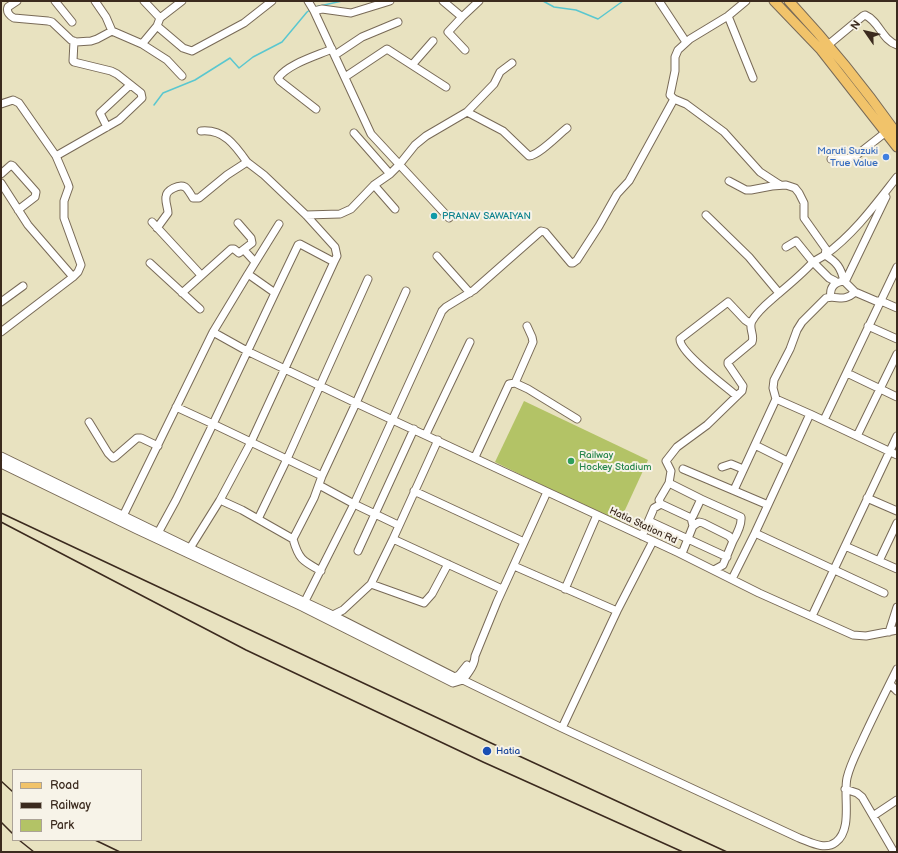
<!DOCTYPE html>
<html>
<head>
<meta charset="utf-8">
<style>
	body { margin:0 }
	#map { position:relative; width:898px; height:853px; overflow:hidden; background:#e8e2c0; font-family:"Balsamiq Sans",sans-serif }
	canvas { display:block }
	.frame { position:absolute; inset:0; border:2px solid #3b2a1e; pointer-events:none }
	.legend { position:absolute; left:12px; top:769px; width:130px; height:72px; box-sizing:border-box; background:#f7f3e8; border:1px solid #aca397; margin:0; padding:5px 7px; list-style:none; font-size:12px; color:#3b2a1e }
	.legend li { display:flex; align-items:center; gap:8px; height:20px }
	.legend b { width:20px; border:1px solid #aca397 }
	.north { position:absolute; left:846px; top:12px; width:40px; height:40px; -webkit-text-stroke:3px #f7f3e8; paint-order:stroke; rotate:304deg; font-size:11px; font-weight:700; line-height:16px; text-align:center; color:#3b2a1e }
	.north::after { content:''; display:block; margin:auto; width:14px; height:18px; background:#3b2a1e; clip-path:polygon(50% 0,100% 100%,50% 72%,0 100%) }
</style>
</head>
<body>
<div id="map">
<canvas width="898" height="853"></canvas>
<div class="frame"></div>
<ul class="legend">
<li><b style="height:5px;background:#f1c36a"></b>Road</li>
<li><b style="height:5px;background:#3b2a1e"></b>Railway</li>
<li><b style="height:11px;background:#b3c366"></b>Park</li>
</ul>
<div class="north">N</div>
</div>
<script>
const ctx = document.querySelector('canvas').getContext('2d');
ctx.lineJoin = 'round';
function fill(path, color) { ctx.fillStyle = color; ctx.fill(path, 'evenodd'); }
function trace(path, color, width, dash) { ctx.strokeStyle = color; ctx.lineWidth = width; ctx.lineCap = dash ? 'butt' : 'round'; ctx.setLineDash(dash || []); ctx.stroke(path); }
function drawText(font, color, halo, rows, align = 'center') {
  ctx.font = font + ' "Balsamiq Sans",sans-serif'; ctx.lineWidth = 4; ctx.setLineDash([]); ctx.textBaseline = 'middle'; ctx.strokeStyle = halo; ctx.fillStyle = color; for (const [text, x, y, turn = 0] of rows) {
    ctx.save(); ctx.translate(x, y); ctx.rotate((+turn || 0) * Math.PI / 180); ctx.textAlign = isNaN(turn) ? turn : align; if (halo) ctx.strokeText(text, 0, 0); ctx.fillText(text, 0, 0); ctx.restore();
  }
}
const green = new Path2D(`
	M524,401l124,59 -29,63 -124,-61z`);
const stream = new Path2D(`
	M543,1l11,6 22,3 22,9 25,-18
	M315,7l27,-6
	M154,105l9,-12 32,-13 35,-22 9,10 14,-11 29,-15 25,-30 3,-2`);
const minor = new Path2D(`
	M17,1l-9,6c-2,5 2,9 6,11l34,3 4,1 19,18 5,2 15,-1 6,-2 15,-8 30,13 15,-18 3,-8 -16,-17
	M55,1l17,21
	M95,1l11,16 6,14
	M308,1l6,10 57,123 78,84
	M443,1l19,16
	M659,1l27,41
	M314,11l8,-2 29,4 39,-12
	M728,16l25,62
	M160,18l22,-17
	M157,26l26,22 9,3 52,-28 28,-22
	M142,44l25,16 15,16
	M828,45l35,-29 2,-1c14,6 17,25 32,30
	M465,50l-17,-18 14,-15 17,-16
	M335,55l27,-18 36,-15
	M412,65l21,-24
	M345,77l42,-28 59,38
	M674,99l12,5 38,28 36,40 20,13
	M1,104l12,-4 6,3 37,53
	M316,109l-36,-28 -2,-3c10,-14 38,-22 54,-29
	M467,112l27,-28 6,-12 12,-9
	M107,127l-7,-14 30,-28
	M201,131c23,-2 34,14 46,31
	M354,133l36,41
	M831,159l22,-1 33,-26
	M1,174l10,-9 2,1 23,26 -1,5 -17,13
	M729,181l17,9h5l21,-4 14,-1 9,3 4,5 5,10v15l22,31 -1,6 -12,7 16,16 6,3 -1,3
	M1,183l27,42 45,52
	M374,185l21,24
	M886,197l-41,85 10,10 21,9h5l16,7
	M306,215l34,-1 11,-5 23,-24 16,-11 9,-9 16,-20 11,-9 41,-24 36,19 26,25c10,-1 29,-21 38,-28
	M706,215l43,42 30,36
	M152,222l49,53
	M157,228l11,-15c0,-5 -3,-11 -2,-16 0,-7 13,-13 19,-10 3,2 6,8 8,11h6l28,-23 20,-13 17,13 42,40 29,32 2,9 -3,6
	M244,250l11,12
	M437,256l33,37
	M150,263l50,46
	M248,274l31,-50
	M182,293l49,-44h3l5,4 13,-10 -1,-5 -13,-15
	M831,297c-2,-10 4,-15 13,-16 -3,-13 -7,-19 -19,-26 29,-21 50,-50 72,-78
	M1,302l22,-16
	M868,326l29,13
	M1,332l72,-55 5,-5 3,-7 -17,-47v-17l5,-14 -1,-3 -12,-28 63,-36 23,-22 -1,-5 -24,-19 -6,-3 -37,-9 -1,-1 1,-20
	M847,373l50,24
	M515,383l18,-41 -1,-5 -5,-11
	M737,396c-11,-9 -58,-44 -57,-57l48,-37 17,18 6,4
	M810,414l-34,-15 -3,-11 1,-8 16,-31 7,-19 5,-8 24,-24c12,-3 17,5 29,-6
	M824,420l73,-153
	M89,422l19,31 5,5 2,-1 22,-19h4l17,8
	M426,434l44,-92
	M857,436l40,-82
	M438,440l-45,99 109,50
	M755,445l32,16
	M1,456l189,92 143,67 122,62 4,-2 8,-10
	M475,457l34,-73 6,-1 13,6 49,30
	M1,464l136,66 165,77 151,76 10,-3c5,-7 12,-15 12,-24l22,-54 50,-110
	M722,467l9,-3 12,5
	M683,469l85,36
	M322,476l34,-73 50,-112
	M669,483l2,-12 -5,-10 11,-14 30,-22 35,-34 1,-5 -15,-22v-2l24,-20c3,-7 -4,-14 0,-21 6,-11 17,-19 26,-27 12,-10 25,-21 35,-32l-17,-21 -10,6
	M319,485l35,19 44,21
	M734,490l42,-91
	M414,491l110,51
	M867,498l30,13
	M701,499l40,18c1,8 -4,17 -8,24
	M220,500l31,-58 83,-180 -34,-18 -2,1 -23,48
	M661,504l-2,-4 10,-17 32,16 -8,17 -2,2
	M123,516l90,-184 34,19 109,52 323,150 80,40 94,42 13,1 31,-6
	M258,519l29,-60 81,-180
	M649,521l78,36
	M693,526l6,-4 4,1 26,13 4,5 -10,24 -9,5
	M158,533l18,-33 37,-76 -37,-17
	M755,533l129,60
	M642,536l12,-28 7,-4 30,14 2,8 -10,25 -4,2
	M293,539c6,21 10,22 28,32
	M845,546l52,23
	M358,551l56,-122
	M187,553l33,-53 22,10 51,29 21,-41 8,-22 -109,-52 62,-131 -27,-19 -35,58
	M879,561l18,-38
	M514,566l103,45
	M732,579l23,-46 55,-119 87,41
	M371,584l53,19 8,-9 16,-30
	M565,589l32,-74
	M302,607l52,-103 88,-193 4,-4 28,-17 67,-59 4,1 26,31h2l4,-3 22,-34 18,-32 12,-13 45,-82 -4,-4 5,-24v-14l3,-7 12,-11 38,-23 18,-15
	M333,615l10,-5 28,-26 22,-45
	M812,616l85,-180
	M889,632l8,-25
	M463,680l99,48 237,110c11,4 26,13 37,4 17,-13 7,-46 11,-64 3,-13 10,-26 15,-37 11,-24 23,-48 35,-72
	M890,684l7,7
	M562,728l55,-117 36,-70
	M845,789l12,4 5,4 32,55
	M873,816l24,-16`);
const major = new Path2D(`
	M774,1l47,49 76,97
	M789,1c39,42 75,86 108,133`);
const rail = new Path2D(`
	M1,513l490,230 236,109
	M1,522l245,128 237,112 200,90
	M1,781l12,11
	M1,822l12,12
	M19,840l15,12
	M95,840l25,12`);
const markers = [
	[886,157,4,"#3f7fe0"],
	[434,216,4,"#0f9aa8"],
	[571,461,4,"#2e9e5b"],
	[487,751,5,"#1a4fb4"]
];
const shopNames = [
	["Maruti Suzuki",878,151],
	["True Value",878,163]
];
const cultureNames = [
	["PRANAV SAWAIYAN",442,216]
];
const leisureNames = [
	["Railway",579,455],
	["Hockey Stadium",579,467]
];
const streetNames = [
	["Hatia Station Rd",643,526,25]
];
const transitNames = [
	["Hatia",496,751]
];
fill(green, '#b3c366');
trace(stream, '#5ac7cf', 1.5);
trace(minor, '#786a57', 9);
trace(major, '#786a57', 11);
trace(minor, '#fff', 7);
trace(major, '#f1c36a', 9);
trace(rail, '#3b2a1e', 1.5);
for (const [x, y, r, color] of markers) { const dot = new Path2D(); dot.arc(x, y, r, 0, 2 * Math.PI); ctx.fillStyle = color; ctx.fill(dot); trace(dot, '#f7f3e8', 1.5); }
drawText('10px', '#366cbe', '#f7f3e8', shopNames, 'right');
drawText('10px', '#0d838f', '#f7f3e8', cultureNames, 'left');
drawText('10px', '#27864d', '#f7f3e8', leisureNames, 'left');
drawText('10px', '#3b2a1e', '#f7f3e8', streetNames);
drawText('10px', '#164399', '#f7f3e8', transitNames, 'left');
</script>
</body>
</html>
